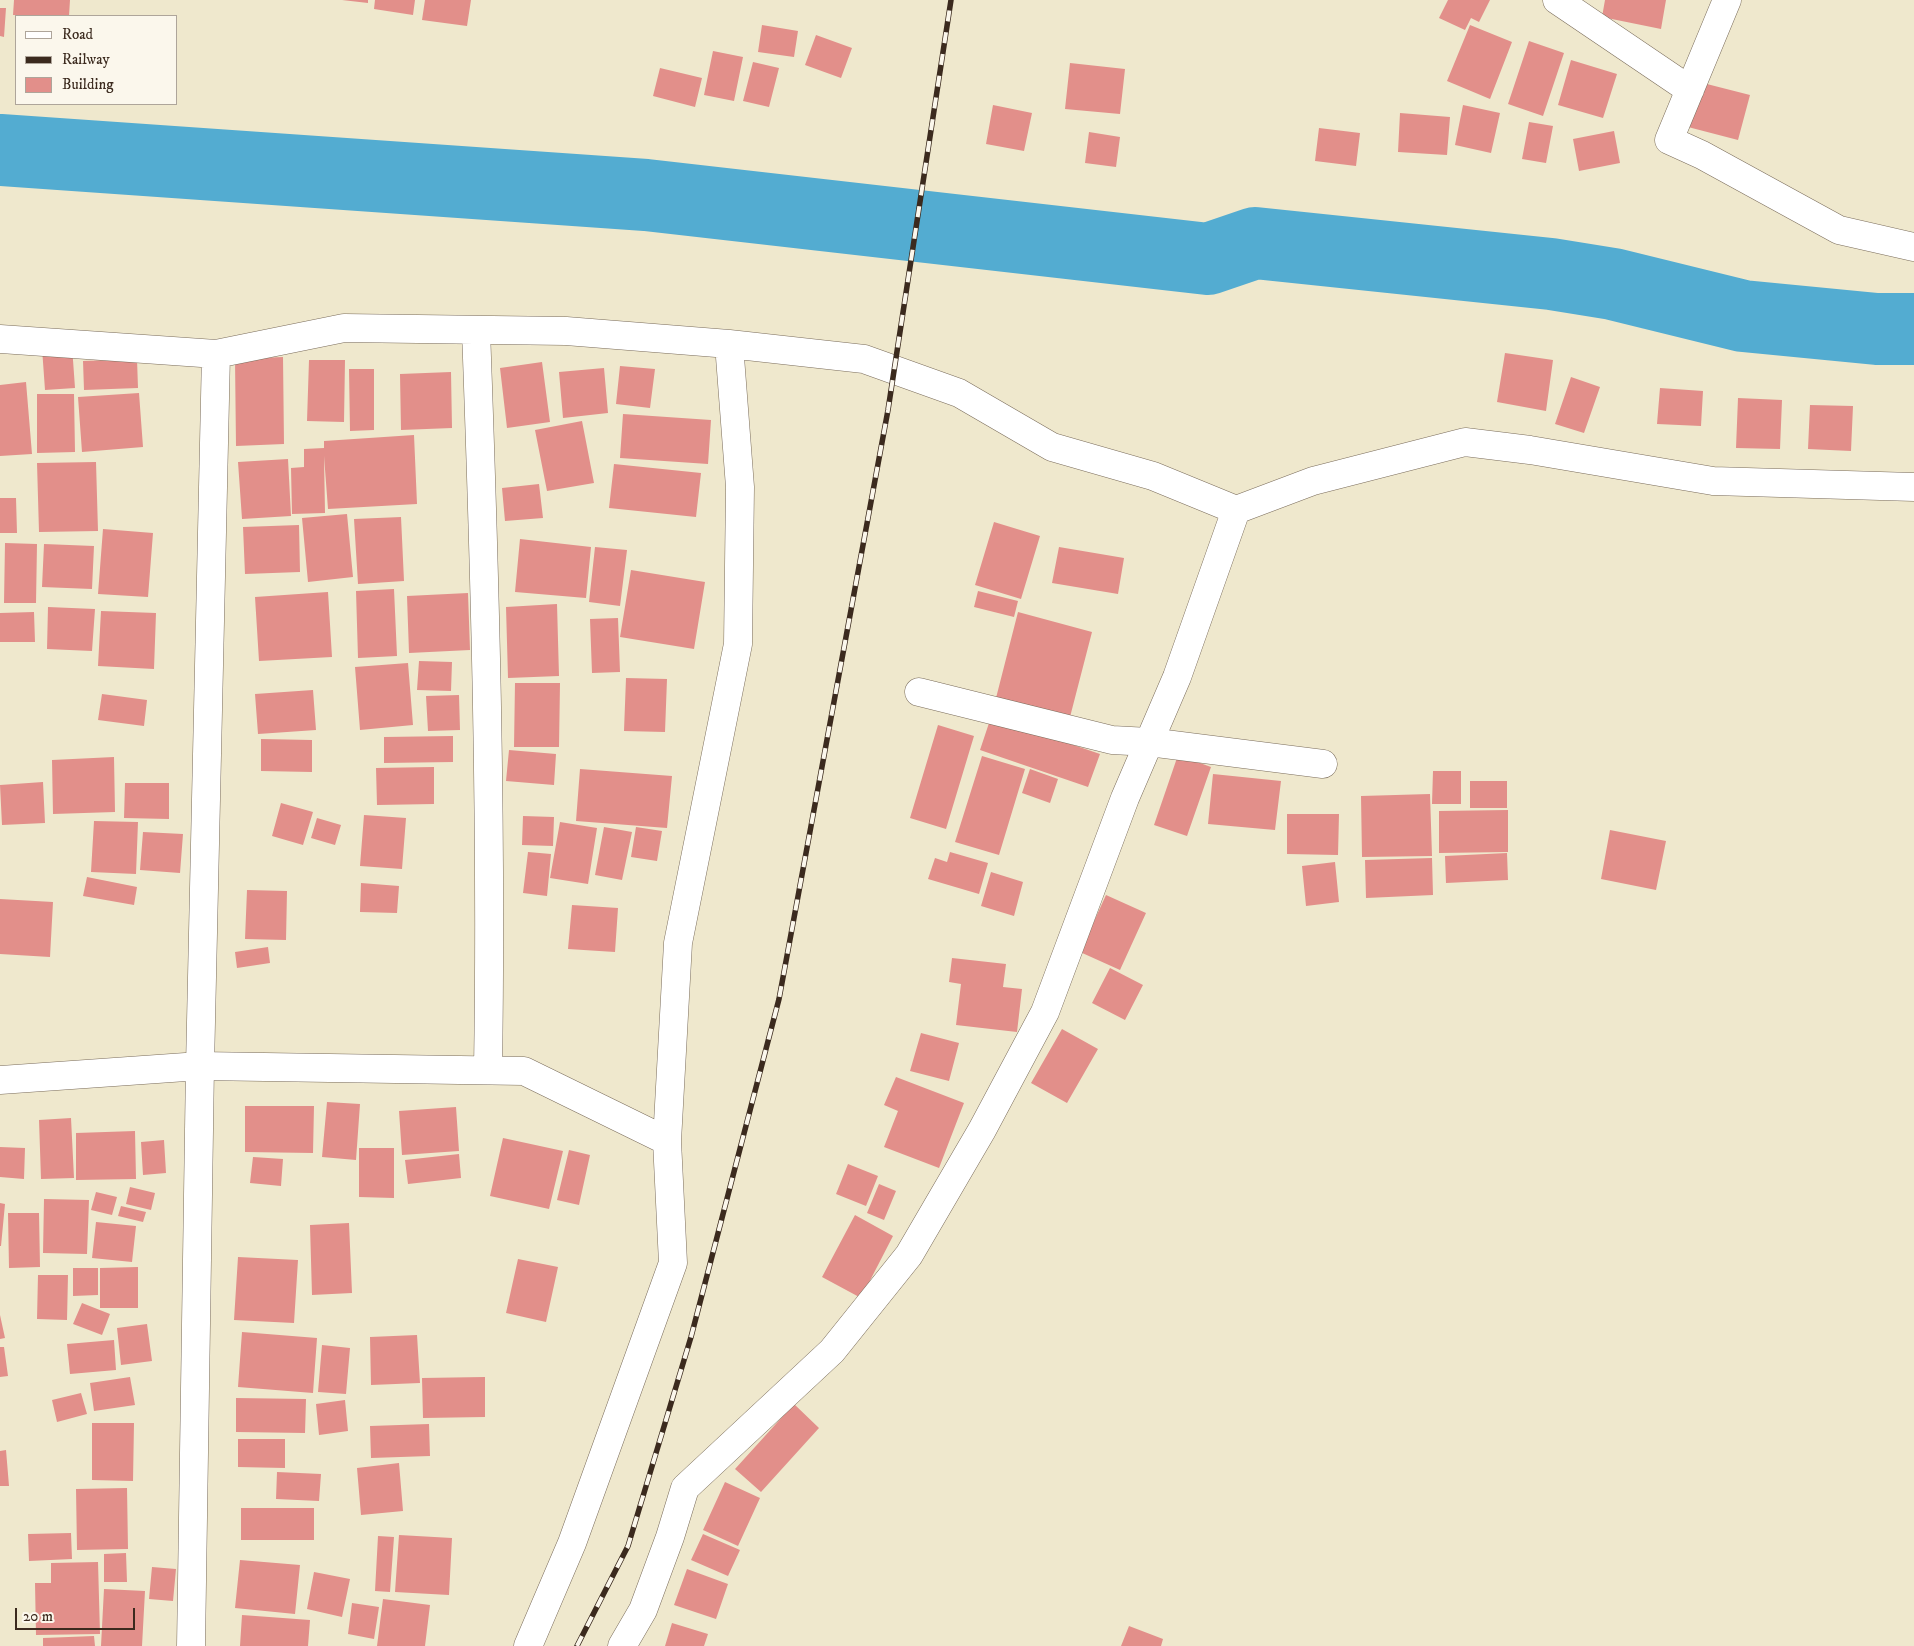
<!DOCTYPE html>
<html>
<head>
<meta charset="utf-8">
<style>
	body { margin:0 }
	#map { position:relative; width:1914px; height:1646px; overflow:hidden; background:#efe8cd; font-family:"IM FELL DW Pica",serif }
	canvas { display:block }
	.legend { position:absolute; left:15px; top:15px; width:162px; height:90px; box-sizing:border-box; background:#fbf7ec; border:1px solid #aea59a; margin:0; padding:6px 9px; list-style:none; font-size:15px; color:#3b2a1e }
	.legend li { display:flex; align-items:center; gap:10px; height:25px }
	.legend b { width:25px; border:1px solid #aea59a }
	.scale { position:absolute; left:15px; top:1608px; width:120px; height:22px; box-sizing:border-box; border:2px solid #3b2a1e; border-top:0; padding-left:6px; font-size:15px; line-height:18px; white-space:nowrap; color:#3b2a1e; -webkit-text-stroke:4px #fbf7ec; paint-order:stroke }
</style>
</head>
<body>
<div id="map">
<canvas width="1914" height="1646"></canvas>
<ul class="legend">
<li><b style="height:6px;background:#fff"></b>Road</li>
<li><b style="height:6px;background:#3b2a1e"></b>Railway</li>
<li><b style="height:14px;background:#e28f8a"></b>Building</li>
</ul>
<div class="scale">20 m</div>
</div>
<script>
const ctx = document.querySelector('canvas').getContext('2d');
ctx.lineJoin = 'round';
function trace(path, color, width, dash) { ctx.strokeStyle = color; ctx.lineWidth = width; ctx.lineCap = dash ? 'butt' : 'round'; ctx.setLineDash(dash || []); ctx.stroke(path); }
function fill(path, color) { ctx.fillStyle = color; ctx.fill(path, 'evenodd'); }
const river = new Path2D(`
	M0,150l646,45 562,64 47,-16 296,31 62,10 130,32 134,13h37`);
const building = new Path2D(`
	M14,0h56l-1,16 -56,-1z
	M342,0h26v3z
	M375,0h40l-2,15 -39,-6z
	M425,0h46l-4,26 -45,-6z
	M1448,0h42l-11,22 -8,-4 -6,12 -26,-12z
	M1605,0h61l-5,29 -59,-12z
	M0,8h6l-2,29 -4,-1z
	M762,25l36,6 -4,26 -36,-5z
	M1470,25l42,17 -22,57 -43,-18z
	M816,35l36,13 -11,30 -36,-13z
	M1529,41l35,12 -21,63 -35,-12z
	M713,51l30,6 -9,44 -30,-6z
	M1571,60l46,14 -14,44 -45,-13z
	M753,62l26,6 -10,39 -26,-6z
	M1070,63l55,6 -5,45 -55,-5z
	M660,68l42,10 -7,29 -42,-11z
	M1699,82l51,13 -12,45 -50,-13z
	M993,105l39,8 -8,38 -38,-7z
	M1463,105l37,8 -9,40 -36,-8z
	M1400,113l50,4 -3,38 -49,-3z
	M1529,122l24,4 -7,37 -24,-4z
	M1319,128l41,5 -4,33 -41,-5z
	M1614,131l6,32 -41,8 -6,-32z
	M1089,132l31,5 -4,30 -31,-4z
	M72,346l3,42 -30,2 -3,-42z
	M1505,353l48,7 -7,51 -49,-9z
	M283,357l1,87 -48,2 -1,-87z
	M137,359l1,29 -54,2 -1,-29z
	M309,360h36l-1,62 -37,-1z
	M542,362l8,60 -43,6 -7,-60z
	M620,366l35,3 -5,39 -34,-4z
	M604,368l4,45 -45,5 -4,-46z
	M349,369h25v61l-24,1z
	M451,372l1,56 -51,2 -1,-56z
	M1571,377l29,10 -16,46 -29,-9z
	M26,382l6,72 -32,2v-71z
	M1660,388l43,3 -2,35 -44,-2z
	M139,393l4,54 -61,5 -4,-55z
	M37,394h37l1,58 -38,1z
	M1738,398l44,2 -2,49 -44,-1z
	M1810,405l43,1 -2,45 -43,-2z
	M623,414l88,6 -3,44 -88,-6z
	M582,421l12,62 -47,8 -12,-61z
	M414,435l3,69 -89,5 -4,-53 1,57 -33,1 -1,-46 13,-1v-18l20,-1v-7z
	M288,459l3,57 -49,3 -4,-57z
	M96,462l2,69 -59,1 -2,-69z
	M614,464l87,9 -5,44 -87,-9z
	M539,484l4,34 -38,3 -3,-33z
	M0,498h16l1,35h-17z
	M347,514l6,63 -45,5 -6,-64z
	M401,517l3,64 -46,3 -4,-65z
	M994,522l46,14 -19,63 -46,-14z
	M299,525l1,47 -55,2 -2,-47z
	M103,529l50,4 -5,64 -50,-3z
	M520,539l71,8 -5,51 -71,-6z
	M5,543l32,1 -1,59h-32z
	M44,544l50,2 -2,43 -50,-2z
	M595,547l32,3 -7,56 -31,-4z
	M1059,547l65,11 -6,36 -66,-11z
	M631,570l74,12 -11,67 -74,-12z
	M394,589l3,67 -39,2 -2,-67z
	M978,591l40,10 -4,16 -40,-10z
	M328,592l4,65 -73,4 -4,-64z
	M468,593l2,57 -61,3 -2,-57z
	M557,604l2,72 -51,2 -2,-71z
	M48,607l47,2 -3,42 -45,-2z
	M101,611l55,2 -2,56 -56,-3z
	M34,612l1,30h-35v-29z
	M1018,612l74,20 -22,85 -74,-19z
	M618,618l2,54 -28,1 -2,-54z
	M419,661l33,1 -1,29 -34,-1z
	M408,663l5,62 -53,5 -5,-63z
	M626,678l41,1 -2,53 -41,-1z
	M515,683h45l-1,64h-45z
	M313,690l3,40 -58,4 -3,-40z
	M102,694l45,6 -3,26 -46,-6z
	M459,695l1,35 -32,1 -2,-35z
	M991,717l109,37 -12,33 -108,-37z
	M938,725l36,11 -28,93 -36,-11z
	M453,736v26l-69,1v-26z
	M261,739l51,1v32l-51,-1z
	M509,750l47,4 -2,31 -48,-4z
	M1178,755l33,12 -24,69 -33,-11z
	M982,756l43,13 -26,86 -44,-13z
	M114,757l1,55 -62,2 -1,-54z
	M434,767v37l-57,1 -1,-37z
	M580,769l92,7 -5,52 -91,-7z
	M1030,769l28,10 -8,24 -28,-10z
	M1433,771h28v33h-29z
	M1213,774l68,7 -6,49 -67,-6z
	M1470,781h37v27h-37z
	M43,782l2,41 -43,2 -2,-40z
	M125,783h44v36l-45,-1z
	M1430,794l2,62 -70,1 -1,-61z
	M281,803l32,9 -10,33 -31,-9z
	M1508,810v42l-69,1v-42z
	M1287,814h52l-1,41 -51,-1z
	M364,815l42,3 -4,51 -42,-3z
	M523,816l31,1 -1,29 -31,-1z
	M317,818l24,7 -6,20 -24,-7z
	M94,821l44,1 -2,52 -45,-2z
	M560,822l37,6 -9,56 -38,-6z
	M604,827l28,5 -10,48 -27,-5z
	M636,827l26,4 -5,30 -26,-4z
	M1610,830l56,11 -10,49 -55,-11z
	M143,832l40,2 -3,39 -40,-3z
	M528,852l23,2 -4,42 -24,-3z
	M950,852l38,11 -9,31 -51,-15 7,-21 12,4z
	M1507,853l1,27 -62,3 -1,-27z
	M1432,858l1,37 -67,3 -1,-38z
	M1335,862l4,40 -33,4 -4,-40z
	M991,872l32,10 -9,34 -33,-10z
	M87,877l50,10 -3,18 -51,-9z
	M361,883l38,3 -2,27 -37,-1z
	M247,890l40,1 -1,49 -41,-1z
	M1106,895l40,18 -26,57 -40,-18z
	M0,899l53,3 -3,55 -50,-3z
	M572,905l46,3 -3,44 -47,-3z
	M268,947l2,16 -33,5 -2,-16z
	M952,958l54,6 -3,23 19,2 -5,43 -61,-7 5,-41 -12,-2z
	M1110,968l33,17 -18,35 -33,-17z
	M1062,1029l36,20 -31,54 -36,-20z
	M921,1033l38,10 -10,38 -39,-10z
	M896,1077l68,26 -25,65 -55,-21 14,-36 -14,-6z
	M327,1102l33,2 -4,56 -34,-3z
	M245,1106h69l-1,47 -68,-1z
	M456,1107l3,44 -57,4 -3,-44z
	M71,1118l3,60 -33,1 -2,-59z
	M135,1131l1,48 -60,1v-47z
	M503,1138l60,13 -14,58 -59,-13z
	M164,1140l2,33 -23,2 -2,-33z
	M0,1147l25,1 -1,31 -24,-2z
	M359,1148h35v50l-35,-1z
	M569,1150l21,5 -11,50 -22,-5z
	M459,1154l2,24 -53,6 -3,-24z
	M253,1157l30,2 -2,27 -31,-3z
	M848,1164l30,12 -12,30 -30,-12z
	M879,1184l17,7 -12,29 -17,-7z
	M130,1187l25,6 -4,17 -25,-6z
	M96,1192l21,5 -5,18 -21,-5z
	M44,1199l45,1 -2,54 -44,-1z
	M0,1203l5,1 -4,42h-1z
	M121,1206l25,6 -3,10 -25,-6z
	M8,1213h31l1,54 -31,1z
	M855,1215l38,21 -32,62 -39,-21z
	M96,1222l40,4 -4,36 -40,-4z
	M349,1223l3,70 -40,2 -2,-70z
	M238,1257l60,3 -4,63 -60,-3z
	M518,1259l40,8 -12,55 -40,-9z
	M138,1267v41h-38v-40z
	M73,1268h25v27l-25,1z
	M38,1275h30l-1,45 -30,-1z
	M82,1303l28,11 -8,21 -29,-11z
	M0,1315l5,23 -5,1z
	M147,1324l5,37 -31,4 -4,-37z
	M242,1332l75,6 -4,55 -75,-6z
	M417,1335l3,48 -49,2 -1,-48z
	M114,1340l2,30 -46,4 -3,-30z
	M322,1345l28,3 -4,46 -28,-2z
	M0,1347h4l4,29 -8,1z
	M130,1377l5,28 -41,6 -4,-28z
	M485,1377v40l-62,1 -1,-40z
	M81,1393l6,21 -30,8 -5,-22z
	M236,1398l70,1 -1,34 -69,-1z
	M345,1400l3,31 -29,4 -3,-31z
	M794,1404l25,24 -58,64 -26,-23z
	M92,1423h42l-1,58 -41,-1z
	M429,1424l1,32 -59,2 -1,-32z
	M238,1439h47v29l-47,-1z
	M6,1450l3,36h-9v-35z
	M399,1463l4,48 -42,4 -4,-47z
	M277,1472l44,2 -2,27 -43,-2z
	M725,1482l35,16 -22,48 -35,-16z
	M127,1488l1,61 -51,1 -1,-61z
	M241,1508h73v32h-73z
	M71,1533l1,26 -43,2 -1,-27z
	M703,1534l37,16 -12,26 -37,-16z
	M399,1535l53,3 -3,57 -54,-3z
	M378,1536l16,1 -4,55 -15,-1z
	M126,1553l1,29h-23v-28z
	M240,1560l60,5 -5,49 -60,-6z
	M98,1562l2,72 -64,1 -1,-52h16v-20z
	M152,1567l24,2 -3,32 -24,-2z
	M687,1569l41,15 -12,35 -42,-14z
	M314,1572l36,7 -8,38 -35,-8z
	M104,1589l41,2 -3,55h-41z
	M383,1599l47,6 -5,41h-48z
	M352,1603l27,4 -5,32 -26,-5z
	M242,1615l68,5 -2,26h-68z
	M672,1623l36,11 -4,12h-39z
	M1129,1626l34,13 -2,7h-40z
	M94,1636l1,10h-52v-8z`);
const minor = new Path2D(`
	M1557,0l133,90
	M1727,0l-58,140 33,15 137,75 75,17
	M476,330c9,247 16,493 12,740
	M0,339l216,15 128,-26 222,3 163,13 135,15 95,34 93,54 101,29 83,34 -59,167 -52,121 -80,214 -63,118 -73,125 -77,96 -147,137 -15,49 -27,73 -21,36
	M1236,510l77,-29 152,-39 65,8 183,31 201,6
	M919,692l193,48 37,2 174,22
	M0,1080l200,-14 324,5 143,70 6,122 -101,280 -44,103
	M667,1141l11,-198 60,-299 2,-157 -11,-143
	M191,1646l9,-580 16,-712`);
const rail = new Path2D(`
	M577,1646l51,-100 63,-209 88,-338 109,-589 63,-410`);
trace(river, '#53acd1', 72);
fill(building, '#e28f8a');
trace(minor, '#7a6c5b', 29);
trace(minor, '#fff', 28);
trace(rail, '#3b2a1e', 5.5);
trace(rail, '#fbf7ec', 4, [11]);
</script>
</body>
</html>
